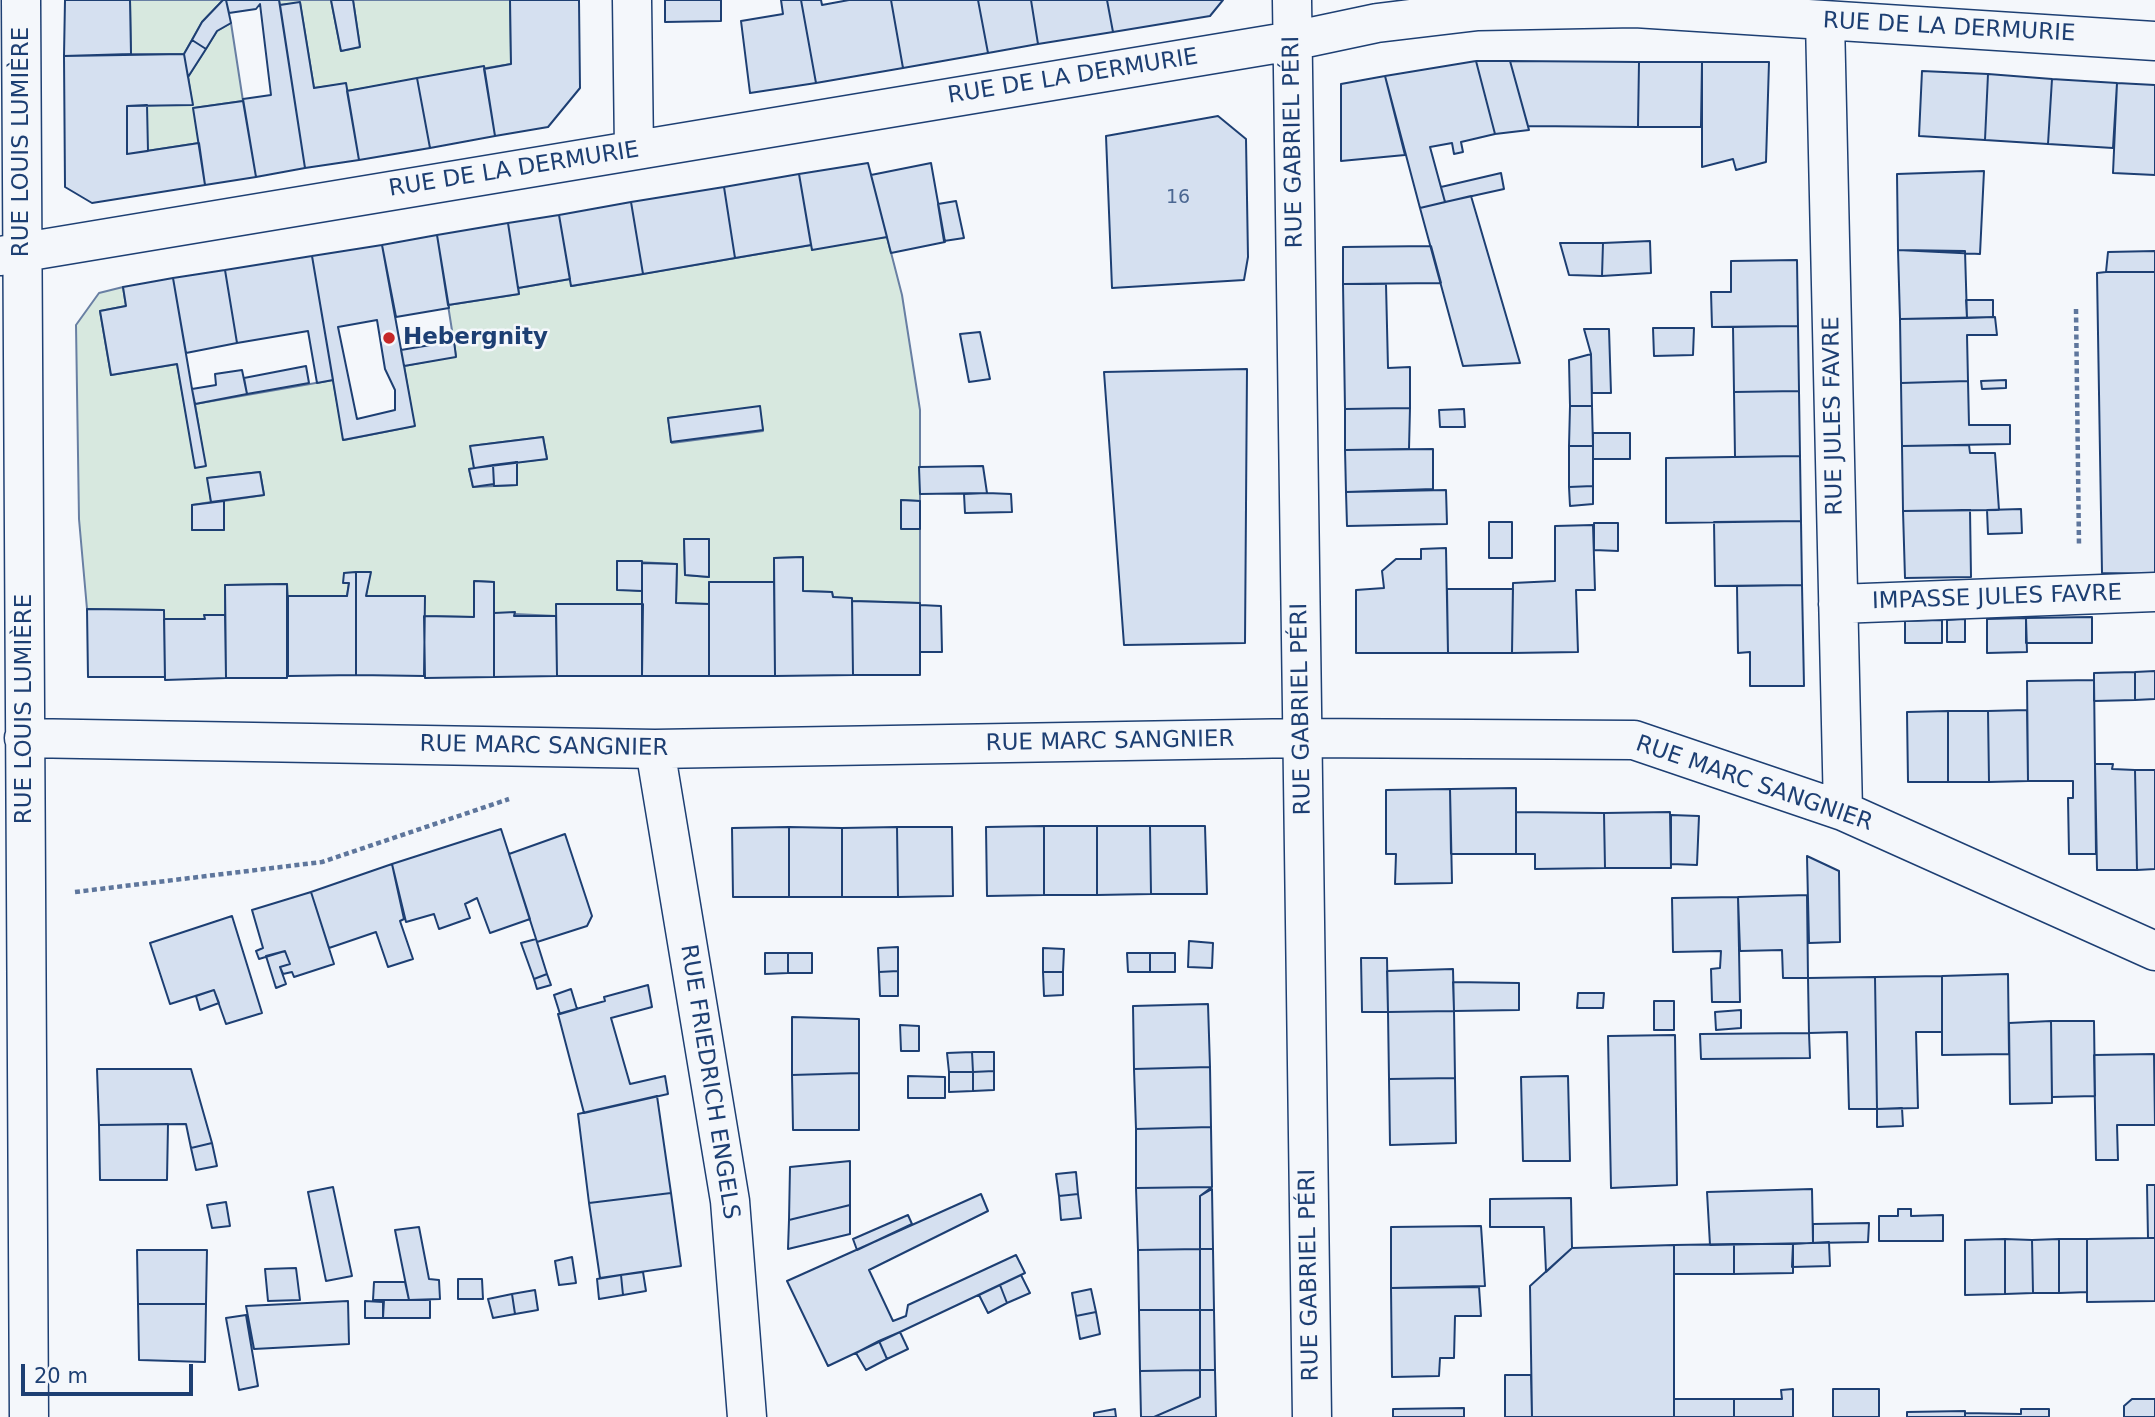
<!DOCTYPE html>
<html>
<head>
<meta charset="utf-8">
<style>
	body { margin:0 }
	#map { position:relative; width:2155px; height:1417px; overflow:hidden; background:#f4f7fb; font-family:"DejaVu Sans",sans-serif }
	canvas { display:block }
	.scale { position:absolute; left:21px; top:1364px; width:172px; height:32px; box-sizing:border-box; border:4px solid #1d3f73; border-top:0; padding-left:9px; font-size:21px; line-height:24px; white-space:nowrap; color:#1d3f73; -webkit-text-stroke:5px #f4f7fb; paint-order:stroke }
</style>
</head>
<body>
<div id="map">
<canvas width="2155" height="1417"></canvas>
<div class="scale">20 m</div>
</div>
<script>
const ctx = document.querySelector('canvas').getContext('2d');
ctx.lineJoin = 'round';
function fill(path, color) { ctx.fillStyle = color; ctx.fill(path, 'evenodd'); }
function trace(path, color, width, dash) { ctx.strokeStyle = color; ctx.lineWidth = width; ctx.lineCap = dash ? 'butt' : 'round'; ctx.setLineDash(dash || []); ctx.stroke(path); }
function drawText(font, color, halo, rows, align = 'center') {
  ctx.font = font + ' "DejaVu Sans",sans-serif'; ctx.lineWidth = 5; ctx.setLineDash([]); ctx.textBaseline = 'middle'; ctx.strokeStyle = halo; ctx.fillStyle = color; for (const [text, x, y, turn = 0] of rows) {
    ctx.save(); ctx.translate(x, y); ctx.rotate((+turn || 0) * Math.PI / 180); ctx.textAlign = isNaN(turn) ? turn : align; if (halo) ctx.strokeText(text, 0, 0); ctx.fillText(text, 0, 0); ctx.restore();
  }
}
const green = new Path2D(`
	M130,0h93l-21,22 -18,32h-53z
	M279,0h52l10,51 19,-4 -7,-47h157l1,64 -164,27 -2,-7 -31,4 -14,-85 -20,2z
	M231,23l12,78 -49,7 5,35 -72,11v-48l65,-2 -4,-27 29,-46z
	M887,237l15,58 18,115v91l-19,-1v28l19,1v74l-68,-2 -19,-4 -1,-5 -29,-1 -1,-34 -28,1v24h-65v22l-33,-1 1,-39 -60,-3v28l25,2 1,13 -87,12 -62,-3v-31l-19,-1 -1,36 -50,-1v-20h-58l4,-24 -26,1v9l5,1 -2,13h-59l-1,-12 -62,1v30l-20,4h-41l-1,-9 -76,-1 -8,-90 -3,-194 23,-32 24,-6 3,19 -26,5 11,64 66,-11 19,103 9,-1 -10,-62 138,-24 11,60 70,-14 -10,-60 52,-10 -8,-51 71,-11 -1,-6 52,-9 2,7 239,-41zM759,407l4,24 -91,12 -4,-25zM543,437l4,22 -30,3v23l-44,2 -4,-18 5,-1 -3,-22zM260,472l4,23 -40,6v29h-32v-25l19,-3 -3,-24zM684,539h25v38l-24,-2z`);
const building = new Path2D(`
	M65,0h65l1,54 -67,2z
	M223,0h3l5,23 -14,8 -11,18 -14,-9 10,-18z
	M226,0h53l26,168 -49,9 -13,-78 28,-4 -11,-91 -4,5 -27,4z
	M331,0h22l7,47 -19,4z
	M510,0h69l1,88 -32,39 -53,9 -11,-67 27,-5z
	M665,0h56v21l-56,1z
	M781,0h20l15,83 -66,10 -9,-72 42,-7z
	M801,0h20l1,5 27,-5h42l12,68 -87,15z
	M891,0h87l10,53 -85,15z
	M978,0h53l7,44 -50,9z
	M1031,0h76l6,32 -75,12z
	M1107,0h116l-13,16 -97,16z
	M300,2l14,86 32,-5 13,77 -54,8 -25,-163z
	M192,40l14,9 -18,28 -4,-23z
	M184,54l9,51 -66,1v48l72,-11 6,42 -113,18 -27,-16 -1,-131z
	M1476,61h34l19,69 -34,4z
	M1476,61l19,73 -34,8 2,10 -9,2 -2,-11 -22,4 15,55 -25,6 -35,-132z
	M1510,61l129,1 -1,65 -110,-1z
	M1639,62h63l-1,65h-63z
	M1702,62h67l-3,100 -30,8 -3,-11 -31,8z
	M484,66l11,70 -65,12 -13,-70z
	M1922,71l66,3 -3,66 -66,-4z
	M1988,74l64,5 -4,65 -63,-4z
	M1385,76l20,79 -64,6v-77z
	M417,78l13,70 -71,12 -12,-69z
	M2052,79l65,4 -4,65 -65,-4z
	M2117,83l38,2v90l-42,-2z
	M243,101l13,76 -51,8 -12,-77z
	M147,105l1,46 -21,3v-48z
	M1218,116l28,23 2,118 -4,23 -132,8 -6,-152z
	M868,163l19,74 -75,13 -13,-76z
	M931,163l14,79 -54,11 -20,-78z
	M1984,171l-4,83 -82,-4 -1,-76z
	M1501,173l3,16 -59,13 -4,-15z
	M799,174l12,71 -76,13 -11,-71z
	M724,187l11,71 -92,16 -12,-72z
	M1471,196l49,167 -57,3 -43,-158z
	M956,201l8,37 -20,3 -6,-37z
	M631,202l12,72 -72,12 -12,-71z
	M559,215l11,64 -52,9 -10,-65z
	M508,223l11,71 -71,11 -11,-70z
	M437,235l12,73 -53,9 -14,-72z
	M1650,241l1,32 -49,3 1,-33z
	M1560,243h43l-1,33 -33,-1z
	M382,245l33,181 -72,14 -31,-184zM377,320l8,49 10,21v20l-38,9 -19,-92z
	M1431,246l10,37 -98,1v-37z
	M1898,250l67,1 2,67 -67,1z
	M2155,251v21h-49l2,-20z
	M312,256l21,124 -16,3 -9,-52 -71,12 -12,-73z
	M1797,260l1,66 -86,1 -1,-35h20v-31z
	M225,270l12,73 -51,10 -13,-75z
	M2106,272h49v302l-53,-1 -5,-300z
	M173,278l19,111 14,77 -11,2 -18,-104 -66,11 -11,-64 26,-5 -3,-19z
	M1343,284h43l2,84 22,-1v41l-65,1z
	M1966,300h27v17l-26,1z
	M1995,317l2,18h-30l1,46 -67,2 -1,-64z
	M1798,326l1,65 -65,1 -1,-65z
	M1653,328h41l-1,27 -39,1z
	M1584,329h25l2,64h-19l-1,-39z
	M980,332l10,47 -21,3 -9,-48z
	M454,341l2,16 -52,9 -3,-16z
	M1591,354l1,52h-22l-1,-46z
	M306,366l3,17 -62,11 -3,-16z
	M1247,369l-2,274 -121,2 -20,-273z
	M242,370l5,24 -52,10 -3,-15 24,-4 -1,-11z
	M2006,380v8l-24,1 -1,-8z
	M1968,381l1,44h41v19l-108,2 -1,-63z
	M1799,391l1,65 -65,1 -1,-65z
	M760,406l3,24 -92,12 -3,-24z
	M1570,406h22l1,40h-24z
	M1410,408l-1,41 -64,1v-41z
	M1464,409l1,18h-25l-1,-17z
	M1593,433h37v26h-37z
	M543,437l4,22 -73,9 -4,-22z
	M1969,445l1,8h25l4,57 -96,1 -1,-65z
	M1569,446h24v40l-24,1z
	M1433,449v40l-87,3 -1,-42z
	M1800,456l1,65 -135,2v-65z
	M517,462v23l-23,1 -1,-21z
	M493,465l1,19 -21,3 -4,-18z
	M983,466l4,27 -67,1 -1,-27z
	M260,472l4,23 -53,7 -4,-24z
	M1593,486v18l-23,2 -1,-19z
	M1446,490l1,34 -100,2 -1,-34z
	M987,493l24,1 1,18 -47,1 -1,-19z
	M901,500l19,1v28h-19z
	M224,501v29h-32v-25z
	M2021,509l1,24 -34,1 -1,-24z
	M1970,510l1,67 -66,1 -2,-67z
	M1801,521l1,64 -87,1 -1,-64z
	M1489,522h23v36h-23z
	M1594,523h24v28l-24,-1z
	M1593,525l2,65h-19l2,62 -66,1 1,-70 42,-2v-55z
	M684,539h25v38l-24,-2z
	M1446,548l2,105h-92v-63l28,-2 -2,-17 14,-12h25v-10z
	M803,557v34l29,1 1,5 19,1 1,77 -78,1 -1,-118z
	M617,561h25v30l-25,-1z
	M642,563l35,1 -1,39 33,1v72h-67z
	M356,572h15l-5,24h59l-1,80 -68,-1z
	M356,572v103l-68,1v-80h59l2,-13h-6l1,-10z
	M474,581l20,1v95l-69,1 -1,-62 50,1z
	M709,582h65l1,94h-66z
	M287,584v94h-61l-1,-93z
	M1802,585l2,101h-54v-34l-12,1 -1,-67z
	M1447,589h66l-1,64h-64z
	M852,601l68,2v72h-67z
	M556,604h87l-1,72h-85z
	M920,605l21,1 1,46h-22z
	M87,609l77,1 1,67h-77z
	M515,612l-1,4h42l1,60 -63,1v-64z
	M204,615h21l1,63 -61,2 -1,-61h41z
	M2092,617v26h-66v-25z
	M2026,618l1,34 -40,1v-34z
	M1965,619v23h-18v-22z
	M1942,620v23h-37v-22z
	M2155,671v28l-20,1v-28z
	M2135,672v28l-41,1v-28z
	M2094,680l2,174h-27l-1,-56h5v-17h-45l-1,-100z
	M2027,710l1,71 -39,1 -1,-71z
	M1948,711v71h-40l-1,-70z
	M1948,711h40l1,71h-41z
	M2095,764h18l-1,5 23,1 2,100h-40z
	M2135,770h20v99l-18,1z
	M1516,788v66h-65l-1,-65z
	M1450,789l2,94 -57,1 1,-30h-10v-64z
	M1516,812l88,1 1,55 -70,1v-15h-19z
	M1670,812l1,56h-66l-1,-55z
	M1671,815l28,1 -2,49 -26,-1z
	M1044,826h53v69h-53z
	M1044,826v69l-57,1 -1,-69z
	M1097,826h53l1,68 -54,1z
	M1150,826h55l2,68h-56z
	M789,827v70h-56l-1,-69z
	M789,827l53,1v69h-53z
	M897,827l1,70h-56v-69z
	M897,827h55l1,69 -55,1z
	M501,829l29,90 -40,14 -13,-35 -12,6 5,14 -31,11 -5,-15 -28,8 -14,-58z
	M565,834l27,82 -5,10 -50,16 -28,-88z
	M1807,856l32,15 1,71 -31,1z
	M392,864l12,55 -4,2 13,38 -25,8 -12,-35 -47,16 -18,-56z
	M311,892l23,72 -40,13 -2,-5 -9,2 -3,-7 10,-3 -5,-13 -26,8 -3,-8 7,-3 -11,-38z
	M1807,895l1,83h-25l-1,-28 -42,1 -2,-54z
	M1738,897l2,105h-28l-1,-33 9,-1 1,-17 -48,1 -1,-54z
	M232,916l30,97 -36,11 -12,-34 -44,14 -20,-61z
	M536,939l11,35 -13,5 -13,-36z
	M1189,941l24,2 -1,25 -24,-1z
	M898,947v24l-19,1 -1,-24z
	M1043,948l21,1 -1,23h-20z
	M285,951l5,13 -10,3 6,17 -10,4 -10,-32z
	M765,953h23v20l-23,1z
	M788,953h24v20h-24z
	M1127,953h23v19h-22z
	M1150,953h25v19h-25z
	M1361,958h26l1,54h-26z
	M1453,969l1,42 -66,1 -1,-41z
	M898,971v25h-18l-1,-24z
	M1043,972h20v23l-19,1z
	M547,974l4,11 -14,4 -3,-10z
	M2008,974l1,80 -67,1v-79z
	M1942,976v56h-26l2,76 -41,1 -2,-132z
	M1875,977l2,132h-28l-2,-77 -38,1 -1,-55z
	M1453,982l66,1v27l-65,1z
	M648,985l4,22 -41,11 19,66 35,-8 3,18 -84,19 -26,-99 47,-13 -1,-4z
	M571,989l6,20 -17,5 -6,-19z
	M214,990l5,13 -19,7 -4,-14z
	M1578,993h26l-1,15h-26z
	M1654,1001h20v29h-20z
	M1208,1004l2,63 -76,2 -1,-63z
	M1741,1010v18l-25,2 -1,-18z
	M1454,1011l1,67 -66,1 -1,-67z
	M792,1017l67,2v54l-67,2z
	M2051,1021h43l1,75 -43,1z
	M2051,1021l1,82 -42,1 -1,-81z
	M900,1025l19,1v25h-18z
	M1809,1033l1,25 -109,1 -1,-25z
	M1675,1035l2,150 -66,3 -3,-152z
	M972,1052h22v19l-21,1z
	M972,1052l1,20h-24l-2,-19z
	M2154,1054l1,71h-38l1,35h-22l-2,-105z
	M1210,1067l1,60 -75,2 -2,-60z
	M97,1069h94l21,74 -21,5 -5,-24 -87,1z
	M994,1071v19l-21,1v-19z
	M949,1072h24v19l-24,1z
	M859,1073v57h-66l-1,-55z
	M908,1076l37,1v21h-37z
	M1568,1076l2,85h-47l-2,-84z
	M1455,1078l1,65 -66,2 -1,-66z
	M657,1096l14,97 -82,10 -11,-89z
	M1902,1108l1,18 -26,1v-18z
	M168,1124l-1,56h-67l-1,-55z
	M1211,1127l1,60 -76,1v-59z
	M212,1143l5,23 -21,4 -5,-22z
	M850,1161v44l-61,15 1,-53z
	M1076,1172l2,22 -19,2 -3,-22z
	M2147,1185h8v53h-7z
	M333,1187l19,89 -26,5 -18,-89z
	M1212,1187l-12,9v53l-62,1 -2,-62z
	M1212,1189l1,60h-13v-53z
	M1812,1189l1,54 -103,2 -3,-53z
	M671,1193l10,73 -81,12 -11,-75z
	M981,1194l7,17 -119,59 24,51 13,-5 2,-11 108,-50 9,18 -197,93 -41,-85z
	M1078,1194l3,24 -20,2 -2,-24z
	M1571,1198l1,50 -26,24 -2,-45h-54v-28z
	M226,1202l4,24 -18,2 -5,-23z
	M850,1205v29l-62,15 1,-29z
	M1898,1209h13v7l32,-1v26h-64v-25h19z
	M908,1215l4,9 -55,26 -4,-11z
	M1869,1223l-1,19 -55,1v-19z
	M1481,1226l4,60 -94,2v-61z
	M419,1227l10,52 10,1 1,19 -31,1 -14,-70z
	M2148,1238h7v63l-68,1v-63z
	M2005,1239l27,1 1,53 -28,1z
	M2005,1239v55l-40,1v-55z
	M2059,1239h28v53l-28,1z
	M2059,1239v54h-26l-1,-53z
	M1829,1242l1,24 -38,1 1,-23z
	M1734,1244v30h-60v-29z
	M1734,1244h59v29l-59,1z
	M1674,1245v172h-142l-2,-131 42,-38z
	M1200,1249h13l1,61h-14z
	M1200,1249v61h-61l-1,-60z
	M137,1250h70l-1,54h-68z
	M572,1257l4,26 -17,2 -4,-24z
	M296,1268l4,32 -32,1 -3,-32z
	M643,1272l3,19 -23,4 -2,-20z
	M621,1275l2,20 -24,4 -2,-20z
	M1021,1275l9,18 -23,10 -7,-18z
	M458,1279h24l1,20h-25z
	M374,1282h31l4,18h-36z
	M1000,1285l7,18 -19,10 -9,-18z
	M1479,1287l2,29h-26l-1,42h-14l-1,18 -47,1 -1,-89z
	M1091,1289l5,23 -20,4 -4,-23z
	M535,1290l3,20 -23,4 -3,-20z
	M512,1294l3,20 -22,4 -5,-19z
	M384,1300h46v18h-47z
	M348,1301l1,43 -95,5 -8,-43z
	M365,1301l18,1v16h-18z
	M138,1304h68l-1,58 -66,-2z
	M1139,1310h61v60l-60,1z
	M1200,1310h14l1,60h-15z
	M1096,1312l4,22 -20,5 -4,-23z
	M246,1315l12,71 -19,4 -13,-72z
	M900,1332l8,17 -21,10 -8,-18z
	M879,1341l8,18 -21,11 -10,-17z
	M1200,1370h15l1,47h-62l46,-20z
	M1200,1370v27l-46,20h-13l-1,-46z
	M1505,1375h26l1,42h-27z
	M1793,1389v28h-59v-18h48l-1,-9z
	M1833,1389h46v28h-46z
	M1674,1399h60v18h-60z
	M2132,1399h23v18h-31v-11z
	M1464,1408v9h-71v-8z
	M1115,1409l1,8h-22v-4z
	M2021,1409h28v8h-84v-4l56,1z
	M1965,1411v6h-58v-5z`);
const path = new Path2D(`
	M2076,309l3,237
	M75,892l247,-30 187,-63`);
const minor = new Path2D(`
	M21,0l8,1417
	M632,0l2,150
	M1292,0l20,1417
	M1825,21l18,790
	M0,256l1292,-215 85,-18 101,-12 157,-3 520,33
	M1838,604l317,-12
	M24,738l631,11 647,-11 332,2 209,71 312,140
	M655,749l75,452 17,216`);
const markers = [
	[389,338,7,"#c62828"]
];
const numberNames = [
	["16",1178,198]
];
const streetNames = [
	["RUE DE LA DERMURIE",1949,28,3],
	["RUE DE LA DERMURIE",1073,77,-9],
	["RUE LOUIS LUMIÈRE",22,142,-90],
	["RUE GABRIEL PÉRI",1294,142,-91],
	["RUE DE LA DERMURIE",514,170,-9],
	["RUE JULES FAVRE",1834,416,-91],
	["IMPASSE JULES FAVRE",1997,598,-2],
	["RUE LOUIS LUMIÈRE",25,709,-90],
	["RUE GABRIEL PÉRI",1302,709,-91],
	["RUE MARC SANGNIER",1110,742,-1],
	["RUE MARC SANGNIER",544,747,1],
	["RUE MARC SANGNIER",1754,784,19],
	["RUE FRIEDRICH ENGELS",709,1082,81],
	["RUE GABRIEL PÉRI",1310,1275,-91]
];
const poiNames = [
	["Hebergnity",403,338]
];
fill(green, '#d7e8df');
trace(green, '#687fa3', 2);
fill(building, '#d5e0f0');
trace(building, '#1d3f73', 2);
trace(minor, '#1d3f73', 41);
trace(path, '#5e769c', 4.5, [5, 3.5]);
trace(minor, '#f4f7fb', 38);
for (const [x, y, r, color] of markers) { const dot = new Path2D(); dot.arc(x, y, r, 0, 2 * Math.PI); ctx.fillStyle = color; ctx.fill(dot); trace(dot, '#f4f7fb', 2.5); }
drawText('19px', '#4b6792', null, numberNames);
drawText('23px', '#1d3f73', '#f4f7fb', streetNames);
drawText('bold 23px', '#1d3f73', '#f4f7fb', poiNames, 'left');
</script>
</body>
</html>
